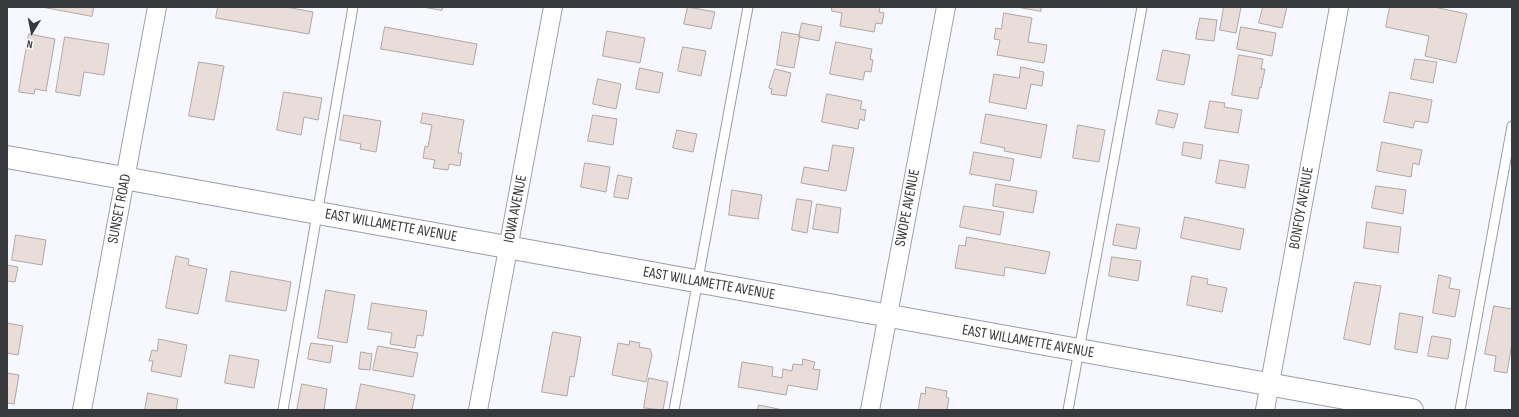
<!DOCTYPE html>
<html>
<head>
<meta charset="utf-8">
<style>
	body { margin:0 }
	#map { position:relative; width:1519px; height:417px; overflow:hidden; background:#f6f7ff; font-family:"Sofia Sans Condensed",sans-serif }
	canvas { display:block }
	.frame { position:absolute; inset:0; border:8px solid #38393d; pointer-events:none }
	.north { position:absolute; left:12px; top:12px; width:40px; height:40px; -webkit-text-stroke:3px #fff; paint-order:stroke; rotate:190deg; font-size:11px; font-weight:700; line-height:16px; text-align:center; color:#38393d }
	.north::after { content:''; display:block; margin:auto; width:14px; height:18px; background:#38393d; clip-path:polygon(50% 0,100% 100%,50% 72%,0 100%) }
</style>
</head>
<body>
<div id="map">
<canvas width="1519" height="417"></canvas>
<div class="frame"></div>
<div class="north">N</div>
</div>
<script>
const ctx = document.querySelector('canvas').getContext('2d');
ctx.lineJoin = 'round';
function fill(path, color) { ctx.fillStyle = color; ctx.fill(path, 'evenodd'); }
function trace(path, color, width, dash) { ctx.strokeStyle = color; ctx.lineWidth = width; ctx.lineCap = dash ? 'butt' : 'round'; ctx.setLineDash(dash || []); ctx.stroke(path); }
function drawText(font, color, halo, rows, align = 'center') {
  ctx.font = font + ' "Sofia Sans Condensed",sans-serif'; ctx.lineWidth = 3; ctx.setLineDash([]); ctx.textBaseline = 'middle'; ctx.strokeStyle = halo; ctx.fillStyle = color; for (const [text, x, y, turn = 0] of rows) {
    ctx.save(); ctx.translate(x, y); ctx.rotate((+turn || 0) * Math.PI / 180); ctx.textAlign = isNaN(turn) ? turn : align; if (halo) ctx.strokeText(text, 0, 0); ctx.fillText(text, 0, 0); ctx.restore();
  }
}
const building = new Path2D(`
	M42,7h52l-2,9z
	M218,7h68l27,5 -4,22 -93,-16z
	M423,7h20l-1,3z
	M688,7l27,5 -4,17 -27,-5z
	M832,7h48l-1,5 5,1 -2,11 -6,-1 -2,9 -34,-6 2,-13 -10,-2z
	M1017,7h24v4z
	M1224,7h17l-5,26 -16,-3z
	M1263,7h24l-5,21 -23,-5z
	M1390,7h44l33,7 -11,49 -31,-7 4,-20 -43,-9z
	M1004,13l28,5 -4,24 19,3 -3,18 -47,-8 3,-15 -6,-1 2,-11 5,1z
	M1200,18l17,2 -3,21 -18,-2z
	M802,23l20,4 -3,14 -20,-4z
	M385,27l92,17 -4,21 -92,-16z
	M1241,27l35,6 -4,23 -35,-7z
	M607,31l38,7 -5,25 -37,-7z
	M782,32l18,3 -6,33 -17,-3z
	M29,34l26,5 -9,52 -11,-2 -1,5 -15,-2z
	M65,37l44,7 -5,31 -20,-3 -4,24 -24,-4z
	M836,42l36,7 -2,10 3,1 -2,12 -6,-1 -2,9 -33,-6z
	M683,47l23,4 -5,25 -23,-5z
	M1163,50l27,5 -6,30 -27,-5z
	M1239,55l24,4 -2,10h4l-4,19 -1,-1 -2,12 -26,-4z
	M1415,59l22,3 -4,21 -22,-4z
	M199,62l25,4 -10,54 -25,-4z
	M1021,67l23,5 -2,14 -11,-2 -5,25 -37,-7 5,-28 25,4z
	M640,68l23,5 -4,20 -23,-4z
	M775,69l16,4 -5,23 -15,-2 1,-5 -3,-1z
	M598,79l23,5 -5,25 -23,-5z
	M284,92l38,6 -4,22 -14,-3 -3,18 -24,-5z
	M1390,92l42,8 -4,23 -13,-2 -2,7 -29,-6z
	M827,94l35,7 -2,8 6,1 -2,11 -4,-2 -2,10 -36,-7z
	M1210,101l15,2 -1,4 18,3 -4,23 -33,-5z
	M1159,110l19,4 -4,14 -18,-4z
	M423,113l41,7 -6,33h4l-2,13 -11,-2 -1,6 -15,-2 2,-8 -12,-2 2,-12 3,1 4,-22 -11,-2z
	M986,114l61,11 -6,33 -37,-7 1,-3 -24,-5z
	M344,115l37,6 -5,31 -16,-3 1,-5 -21,-4z
	M593,115l24,4 -4,26 -25,-4z
	M1078,125l27,5 -6,32 -26,-4z
	M677,130l20,4 -4,18 -20,-4z
	M1184,142l19,3 -2,14 -19,-4z
	M1382,142l40,8 -3,15 -6,-2 -2,14 -34,-6z
	M833,145l21,3 -8,43 -45,-8 3,-16 24,4z
	M974,152l40,7 -4,22 -40,-7z
	M1220,160l29,5 -4,23 -29,-5z
	M585,163l25,4 -4,25 -25,-5z
	M618,175l14,3 -4,21 -14,-2z
	M996,184l41,7 -4,22 -40,-7z
	M1376,186l30,4 -3,24 -31,-6z
	M732,190l30,5 -4,24 -29,-4z
	M797,199l15,2 -5,32 -15,-3z
	M817,204l24,4 -3,25 -25,-4z
	M964,206l40,6 -4,23 -40,-8z
	M1185,217l59,12 -4,21 -59,-12z
	M1367,222l34,5 -3,26 -34,-5z
	M1117,224l23,4 -4,21 -23,-4z
	M16,235l30,5 -4,25 -30,-5z
	M967,237l83,15 -5,22 -40,-7 -1,9 -49,-8 4,-23 6,1z
	M176,256l13,3 -1,6 19,4 -9,45 -32,-6z
	M1112,257l29,4 -3,20 -29,-5z
	M7,265l11,2 -3,15 -8,-1z
	M231,271l60,11 -5,29 -60,-10z
	M1439,275l12,3 -2,10 11,2 -5,27 -22,-4z
	M1192,276l16,3 -1,5 20,4 -5,24 -35,-7z
	M1355,282l26,4 -11,59 -26,-6z
	M326,290l29,5 -8,48 -29,-5z
	M372,303l55,8 -4,25 -6,-1 -2,13 -25,-4 2,-11 -24,-4z
	M1494,306l18,3v34l-5,30 -13,-2 2,-15 -11,-2z
	M1400,313l23,4 -6,36 -22,-4z
	M7,323l16,3 -5,29 -11,-2z
	M553,332l28,5 -7,40 -4,-1 -3,20 -25,-4z
	M1432,336l19,3 -3,20 -20,-3z
	M159,339l28,6 -6,32 -30,-6 2,-10h-4l3,-11 5,1z
	M630,341l10,2 -1,4 11,2 2,6 -6,27 -34,-7 6,-32 11,2z
	M311,343l22,3 -3,17 -22,-4z
	M378,346l40,7 -5,24 -40,-7z
	M361,352l11,2 -2,16 -11,-1z
	M230,355l29,5 -5,28 -29,-5z
	M803,359l12,3 -2,7 7,1 -3,20 -29,-5 -2,10 -48,-8 4,-25 31,5 -1,9 10,2 1,-9 9,2 1,-7 9,1z
	M7,373l12,2 -5,29 -7,-1z
	M649,378l19,4 -5,28 -19,-2z
	M302,384l25,5 -3,21h-27z
	M361,384l54,11 -3,15h-56z
	M926,387l21,4 -1,6 3,1 -2,12h-29l3,-17 4,1z
	M148,393l30,6 -2,11h-31z
	M759,405l24,5h-25z`);
const service = new Path2D(`
	M283,410l70,-403
	M674,410l74,-403
	M1068,410l74,-403
	M1460,410l52,-284`);
const minor = new Path2D(`
	M82,410l75,-403
	M478,410l75,-403
	M870,410l76,-403
	M1265,410l74,-403`);
const tertiary = new Path2D(`
	M7,157l1405,253`);
const streetNames = [
	["SWOPE AVENUE",908,208,-79],
	["BONFOY AVENUE",1302,208,-80],
	["SUNSET ROAD",120,209,-79],
	["IOWA AVENUE",516,209,-79],
	["EAST WILLAMETTE AVENUE",391,226,10],
	["EAST WILLAMETTE AVENUE",709,284,10],
	["EAST WILLAMETTE AVENUE",1028,342,10]
];
fill(building, '#e8ddd9');
trace(building, '#b1a7a3', 1);
trace(service, '#9c9ea7', 11);
trace(minor, '#9c9ea7', 20);
trace(tertiary, '#9c9ea7', 24);
trace(service, '#fff', 9);
trace(minor, '#fff', 18);
trace(tertiary, '#fff', 22);
drawText('15px', '#38393d', '#fff', streetNames);
</script>
</body>
</html>
